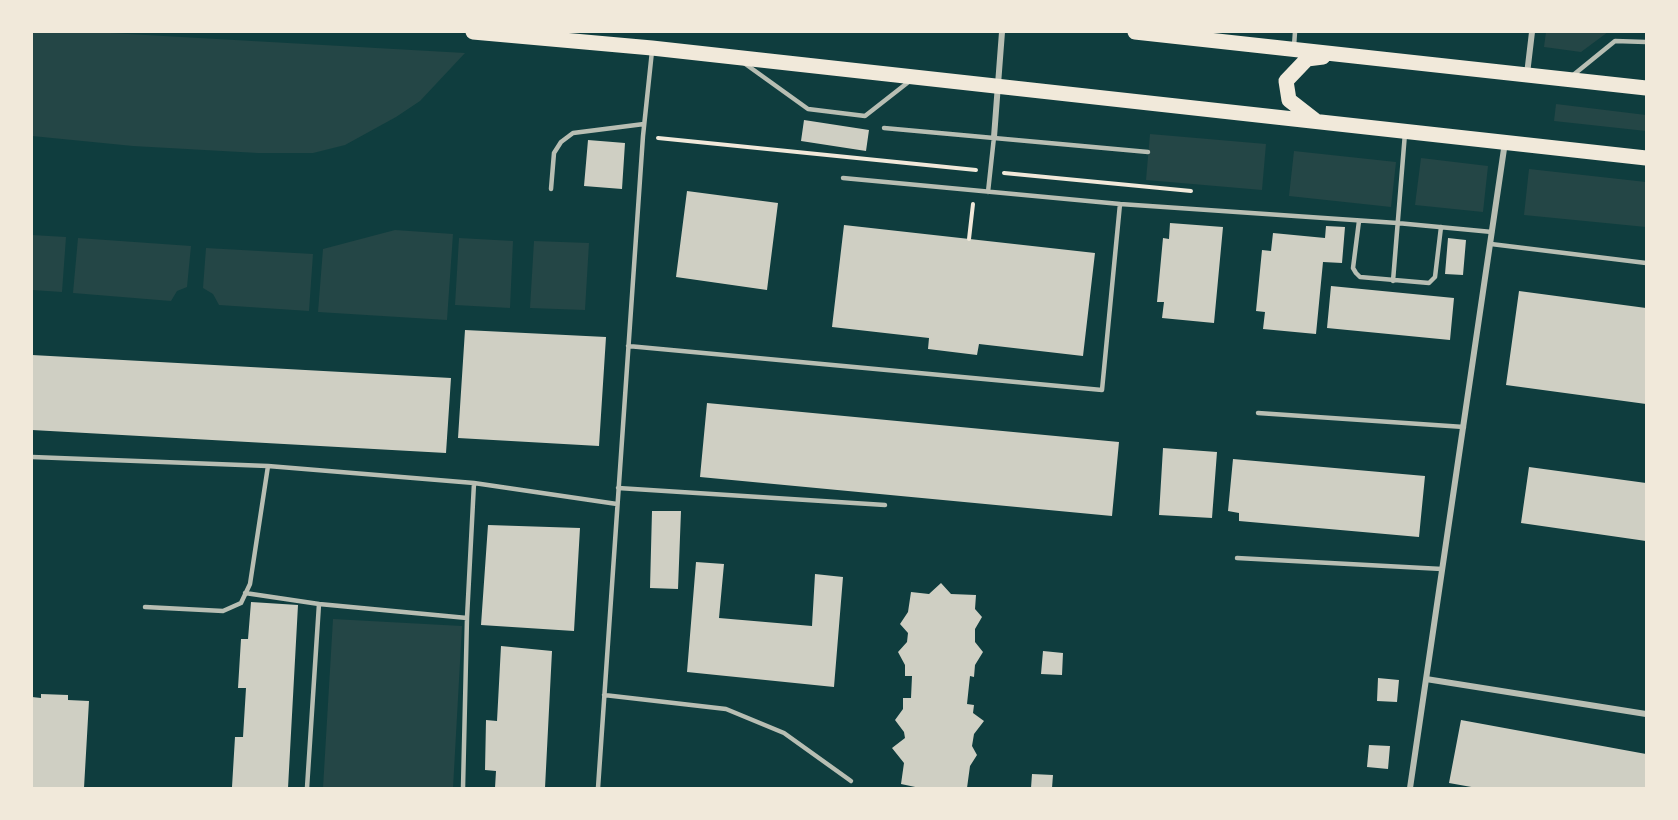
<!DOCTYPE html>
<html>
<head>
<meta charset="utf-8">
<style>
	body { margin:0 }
	#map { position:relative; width:1678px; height:820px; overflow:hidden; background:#0f3d3e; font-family:Mulish,sans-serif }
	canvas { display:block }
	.frame { position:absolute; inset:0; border:33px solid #f1e9da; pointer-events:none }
</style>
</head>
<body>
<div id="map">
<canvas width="1678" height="820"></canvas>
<div class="frame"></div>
</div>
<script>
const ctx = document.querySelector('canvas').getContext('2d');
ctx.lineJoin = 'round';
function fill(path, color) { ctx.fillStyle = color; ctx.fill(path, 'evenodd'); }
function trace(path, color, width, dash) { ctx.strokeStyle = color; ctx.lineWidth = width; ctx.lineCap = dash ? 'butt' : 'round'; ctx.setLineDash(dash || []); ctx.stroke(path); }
const green = new Path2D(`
	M32,32h61l372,21 -45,48 -24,16 -51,28 -32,8h-55l-125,-7 -101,-10z
	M1546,32h62l-27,20 -37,-5z
	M1556,104l90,11v16l-92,-10z
	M1150,134l116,10 -4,46 -116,-10z
	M1294,151l102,11 -5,45 -102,-11z
	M1421,158l67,8 -5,46 -68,-7z
	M1529,169l117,13v45l-122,-12z
	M395,230l58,4 -6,86 -129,-8 5,-63z
	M32,235l34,2 -4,55 -30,-2z
	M78,238l113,8 -4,41 -10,4 -6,10 -98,-8z
	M459,238l54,3 -3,67 -55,-3z
	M534,241l55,2 -4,67 -55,-2z
	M206,248l107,6 -4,57 -90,-6 -6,-11 -10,-6z
	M333,619l129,7 -9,162h-130z`);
const building = new Path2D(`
	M804,120l65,10 -3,21 -65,-10z
	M588,140l37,3 -3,46 -38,-3z
	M687,191l91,12 -11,87 -91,-13z
	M1170,223l53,4 -9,96 -52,-5 2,-16h-7l6,-64 6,1z
	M844,225l251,28 -12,103 -104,-12 -2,11 -49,-6 1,-11 -97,-11z
	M1326,226l19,1 -3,36 -19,-1 -7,72 -53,-5 2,-17 -9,-1 6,-61 9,1 2,-18 52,5z
	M1448,238l18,2 -3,35 -18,-1z
	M1331,286l123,12 -4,42 -123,-12z
	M1519,291l127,17v96l-140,-19z
	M465,330l141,7 -7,109 -141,-8z
	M32,355l419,23 -5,75 -414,-23z
	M707,403l412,39 -7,74 -412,-39z
	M1163,448l54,4 -5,66 -53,-3z
	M1233,459l192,17 -6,61 -180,-16v-8l-11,-2z
	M1529,467l117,16v58l-125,-18z
	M652,511h29l-3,78 -28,-1z
	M488,525l92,3 -6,103 -93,-6z
	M696,562l28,2 -5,54 93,8 3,-52 28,3 -9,110 -147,-15z
	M941,583l10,11 25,1 -1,14 7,8 -7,12v13l8,10 -8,13 -1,12 -4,-1 -3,28 7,1 -1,8 11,8 -10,13 -2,12 5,9 -7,11 -3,22h-47l-19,-4 3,-21 -12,-15 13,-10 -1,-6 -9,-12 8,-11v-11h8l1,-22h-7v-11l-7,-13 9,-10 1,-9 -8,-9 8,-12 3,-20 18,2z
	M251,602l47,3 -10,183 -56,-1 3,-50h8l3,-49h-8l3,-49h7z
	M501,646l51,5 -7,137h-50l1,-17 -11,-1 1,-50 11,1z
	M1043,651l20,2 -1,22 -21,-1z
	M1378,678l21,2 -2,22 -20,-1z
	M41,694l27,1v5l21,1 -5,87h-52v-91l9,1z
	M1461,720l185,34v34h-94l-9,-1v1h-66l-28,-5z
	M1369,745l21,1 -2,23 -21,-2z
	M1032,774l21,1 -1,13h-21z`);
const path = new Path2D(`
	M658,138l318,32
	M1004,173l187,18
	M969,239l4,-35`);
const service = new Path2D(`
	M1294,46l1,-14
	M744,63l64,46 57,7 46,-36
	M1572,76l43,-35 31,1
	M884,128l264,24
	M843,178l277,26
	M551,189l3,-36 7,-11 12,-9 71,-9
	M988,192l6,-55
	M1359,221l-6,47 3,5 4,4 69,6 6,-6 6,-50
	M1491,244l155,19
	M1393,281l12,-148
	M628,346l474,44 18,-186 277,19 95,9
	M1258,413l206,14
	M32,457l236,9
	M618,488l267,17
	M1237,558l205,11
	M245,593l74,11
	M145,607l78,4 18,-8 9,-19 18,-118 206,17
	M604,695l122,14 58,24 67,48
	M307,788l12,-184 148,14
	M463,788l4,-170 7,-135 143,21
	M598,788l45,-652 9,-85`);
const minor = new Path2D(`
	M1527,74l5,-42
	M994,137l8,-105
	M1426,679l220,35
	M1410,788l95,-646`);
const primary = new Path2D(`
	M473,32l179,16 994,110
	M1135,32l511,56
	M1316,121l-27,-21 -3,-19 21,-22 16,-2`);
fill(green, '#244646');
fill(building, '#cfcfc3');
trace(path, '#f1e9da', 4);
trace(service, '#b8beb3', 4.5);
trace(minor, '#b8beb3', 6);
trace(primary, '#f1e9da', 15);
</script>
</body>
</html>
